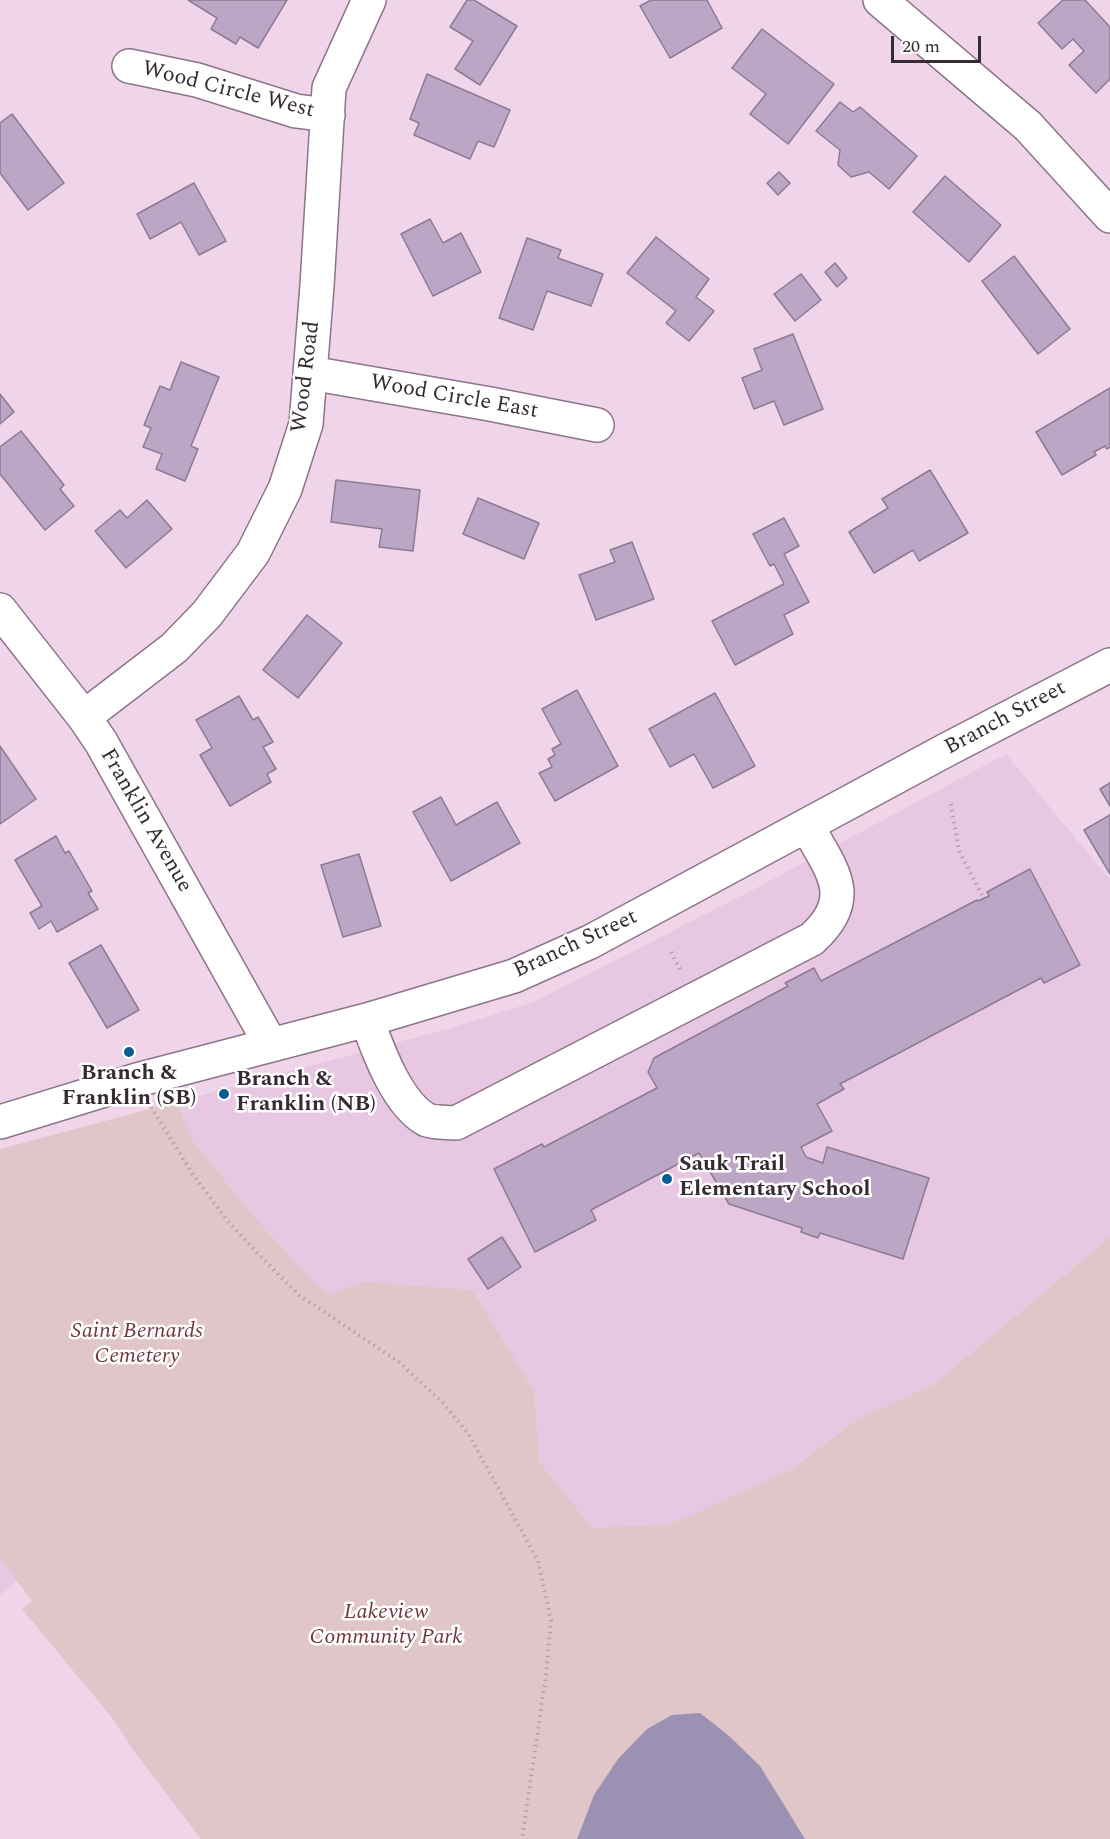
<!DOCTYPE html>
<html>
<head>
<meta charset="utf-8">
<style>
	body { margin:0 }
	#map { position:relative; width:1110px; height:1839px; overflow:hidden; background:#f0d5ea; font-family:Spectral,serif }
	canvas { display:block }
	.scale { position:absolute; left:891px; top:36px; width:90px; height:27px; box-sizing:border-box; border:3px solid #352b33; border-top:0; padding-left:8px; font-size:18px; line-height:21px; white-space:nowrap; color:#352b33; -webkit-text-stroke:4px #fff; paint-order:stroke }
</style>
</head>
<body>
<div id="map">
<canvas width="1110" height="1839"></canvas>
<div class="scale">20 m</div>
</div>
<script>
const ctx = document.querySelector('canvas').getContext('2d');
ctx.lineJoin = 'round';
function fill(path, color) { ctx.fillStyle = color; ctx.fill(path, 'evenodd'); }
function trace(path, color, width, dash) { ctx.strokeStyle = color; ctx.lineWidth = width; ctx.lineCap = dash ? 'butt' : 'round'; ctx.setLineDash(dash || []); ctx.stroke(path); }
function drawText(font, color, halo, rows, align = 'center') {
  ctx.font = font + ' Spectral,serif'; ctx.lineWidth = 5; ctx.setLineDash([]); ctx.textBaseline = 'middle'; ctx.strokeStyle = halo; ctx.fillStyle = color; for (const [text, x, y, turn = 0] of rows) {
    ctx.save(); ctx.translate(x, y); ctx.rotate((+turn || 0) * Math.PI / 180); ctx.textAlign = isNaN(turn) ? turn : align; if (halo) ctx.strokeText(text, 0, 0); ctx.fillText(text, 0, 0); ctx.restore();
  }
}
const built = new Path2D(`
	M1006,754l104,126v357l-176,147 -76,35 -66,50 -121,55 -79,4 -191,-175 -87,-70 -59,-65 -63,-78 -16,-38 275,-74 83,-26 232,-119z
	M0,1528l33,39 -33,28z`);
const green = new Path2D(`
	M176,1102l16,38 63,78 59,64 14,12 36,-12 108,8 62,101 5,71 53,66 79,-4 121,-55 66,-50 76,-35 176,-147v602h-909l-68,-89 -20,-31 -91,-110 10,-8 -32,-43v-409z`);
const water = new Path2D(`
	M700,1713l28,22 32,31 45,73h-228l17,-44 24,-36 29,-30 25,-14z`);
const building = new Path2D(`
	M188,0h99l-29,48 -18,-11 -4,7 -25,-15 6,-11z
	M467,0h7l43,26 -37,59 -25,-16 18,-28 -23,-14z
	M651,0h56l15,28 -52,30 -30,-52z
	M1063,0h22l25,27v52l-14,14 -27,-28 15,-14 -11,-12 -11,10 -24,-26z
	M762,29l72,55 -46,60 -38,-30 16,-20 -34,-26z
	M427,74l83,36 -16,37 -16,-6 -8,18 -56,-24 5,-12 -9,-4z
	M840,102l13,10 7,-5 57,49 -28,33 -20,-17 -18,5 -13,-12 2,-15 -24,-19z
	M12,114l52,69 -36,27 -28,-37v-50z
	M779,172l11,11 -12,12 -11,-12z
	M945,176l56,49 -32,37 -56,-50z
	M194,183l32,58 -27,14 -18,-33 -31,17 -13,-25z
	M430,219l13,24 18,-10 20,39 -48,24 -32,-62z
	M656,237l53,42 -13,18 18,14 -25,30 -23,-18 10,-12 -49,-38z
	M527,238l34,12 -3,8 45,16 -12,32 -44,-15 -14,39 -34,-12z
	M1014,256l56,73 -32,25 -56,-73z
	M835,263l12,15 -10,9 -12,-15z
	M801,274l20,26 -26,21 -21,-27z
	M793,334l30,75 -39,16 -10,-24 -20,8 -12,-31 20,-8 -8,-21z
	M181,362l38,15 -28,69 7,3 -13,32 -29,-12 6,-15 -19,-7 8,-19 -7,-3 16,-39 10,4z
	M1110,388v59l-3,2 -2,-3 -11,6 2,3 -34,20 -26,-43z
	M0,394l14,18 -14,12z
	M21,431l43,54 -4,4 14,17 -29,24 -45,-56v-27z
	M930,470l38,63 -49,28 -6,-11 -39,23 -25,-41 39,-24 -6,-9z
	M336,480l84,10 -7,61 -34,-4 3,-18 -51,-7z
	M478,498l61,25 -15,36 -61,-25z
	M147,500l25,29 -46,39 -31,-37 25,-21 7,8z
	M784,518l15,28 -15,8 25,48 -25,13 9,19 -58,31 -23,-44 72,-37 -10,-20 -4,2 -17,-32z
	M632,542l22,57 -58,21 -17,-45 36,-13 -5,-12z
	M307,615l35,28 -44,55 -35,-28z
	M577,690l41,76 -63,35 -16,-28 13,-6 -4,-8 7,-4 -3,-6 9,-5 -19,-35z
	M715,693l40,73 -42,22 -19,-34 -24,13 -21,-38z
	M239,696l14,24 5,-3 15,25 -10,5 13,22 -9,5 4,8 -41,24 -30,-51 12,-7 -16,-28z
	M0,746l36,53 -36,25z
	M1110,783v23l-10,-17z
	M441,797l15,28 41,-23 23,41 -69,38 -38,-69z
	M1110,815v59l-26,-44z
	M56,836l9,17 4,-2 23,40 -4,2 10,16 -41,23 -6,-11 -12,8 -9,-16 12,-7 -27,-46z
	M359,854l22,72 -38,11 -22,-72z
	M1030,869l50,96 -36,18 -3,-5 -201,106 4,5 -27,15 15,27 -31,16 5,10 17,6 4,-16 102,31 -26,81 -83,-26 -2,5 -17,-6 1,-4 -73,-24 -30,-51 -108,57 5,10 -61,32 -41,-83 48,-25 2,3 113,-59 -9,-16 6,-14 134,-72 -3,-3 29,-15 7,13 156,-81 1,1 11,-5 -2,-4z
	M101,945l38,65 -32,18 -38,-65z
	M502,1237l19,30 -33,22 -20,-30z`);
const path = new Path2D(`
	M951,804l8,47 23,44
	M671,952l11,21
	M151,1107l41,66 34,46 36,39 37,37 100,67 45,42 25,31 69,126 13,59 -5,55 -24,164`);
const minor = new Path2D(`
	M880,0l148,126 82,90
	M129,66l68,14 99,31 32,4
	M310,373l180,31 107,21
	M0,610l84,107 17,25 170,303
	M84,717l90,-69 33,-34 46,-61 32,-64 21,-65 11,-138 12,-198 40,-88
	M367,1020c11,30 30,84 60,100 8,3 21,2 29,3l356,-184c46,-42 19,-69 -5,-113
	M0,1122l137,-42 230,-60 147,-44 76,-34 358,-193 162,-84`);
const markers = [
	[129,1052,6,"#095d8f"],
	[224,1094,6,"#095d8f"],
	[667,1179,6,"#095d8f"]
];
const streetNames = [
	["Wood Circle West",228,91,14],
	["Wood Road",307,377,-83],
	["Wood Circle East",454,398,10],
	["Branch Street",1006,719,-28],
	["Franklin Avenue",145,821,60],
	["Branch Street",576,945,-25]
];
const poiNames = [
	["Branch &",129,1075,"center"],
	["Franklin (SB)",129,1100,"center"],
	["Branch &",236,1081],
	["Franklin (NB)",236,1106],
	["Sauk Trail",679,1166],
	["Elementary School",679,1191]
];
const parkNames = [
	["Saint Bernards",137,1333],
	["Cemetery",137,1358],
	["Lakeview",386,1614],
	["Community Park",386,1639]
];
fill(built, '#e7c7e1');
fill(green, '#e1c6c9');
fill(water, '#9a91b3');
fill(building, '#bca6c6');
trace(building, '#8b7b93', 1.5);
trace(minor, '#8c7588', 36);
trace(path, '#b49eaf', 4, [1.5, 4.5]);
trace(minor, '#fff', 33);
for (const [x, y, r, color] of markers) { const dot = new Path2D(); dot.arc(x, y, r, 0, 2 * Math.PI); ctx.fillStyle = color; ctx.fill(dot); trace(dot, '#fff', 2); }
drawText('22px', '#352b33', '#fff', streetNames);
drawText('bold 22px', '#352b33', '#fff', poiNames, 'left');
drawText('italic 22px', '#703742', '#fff', parkNames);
</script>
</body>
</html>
